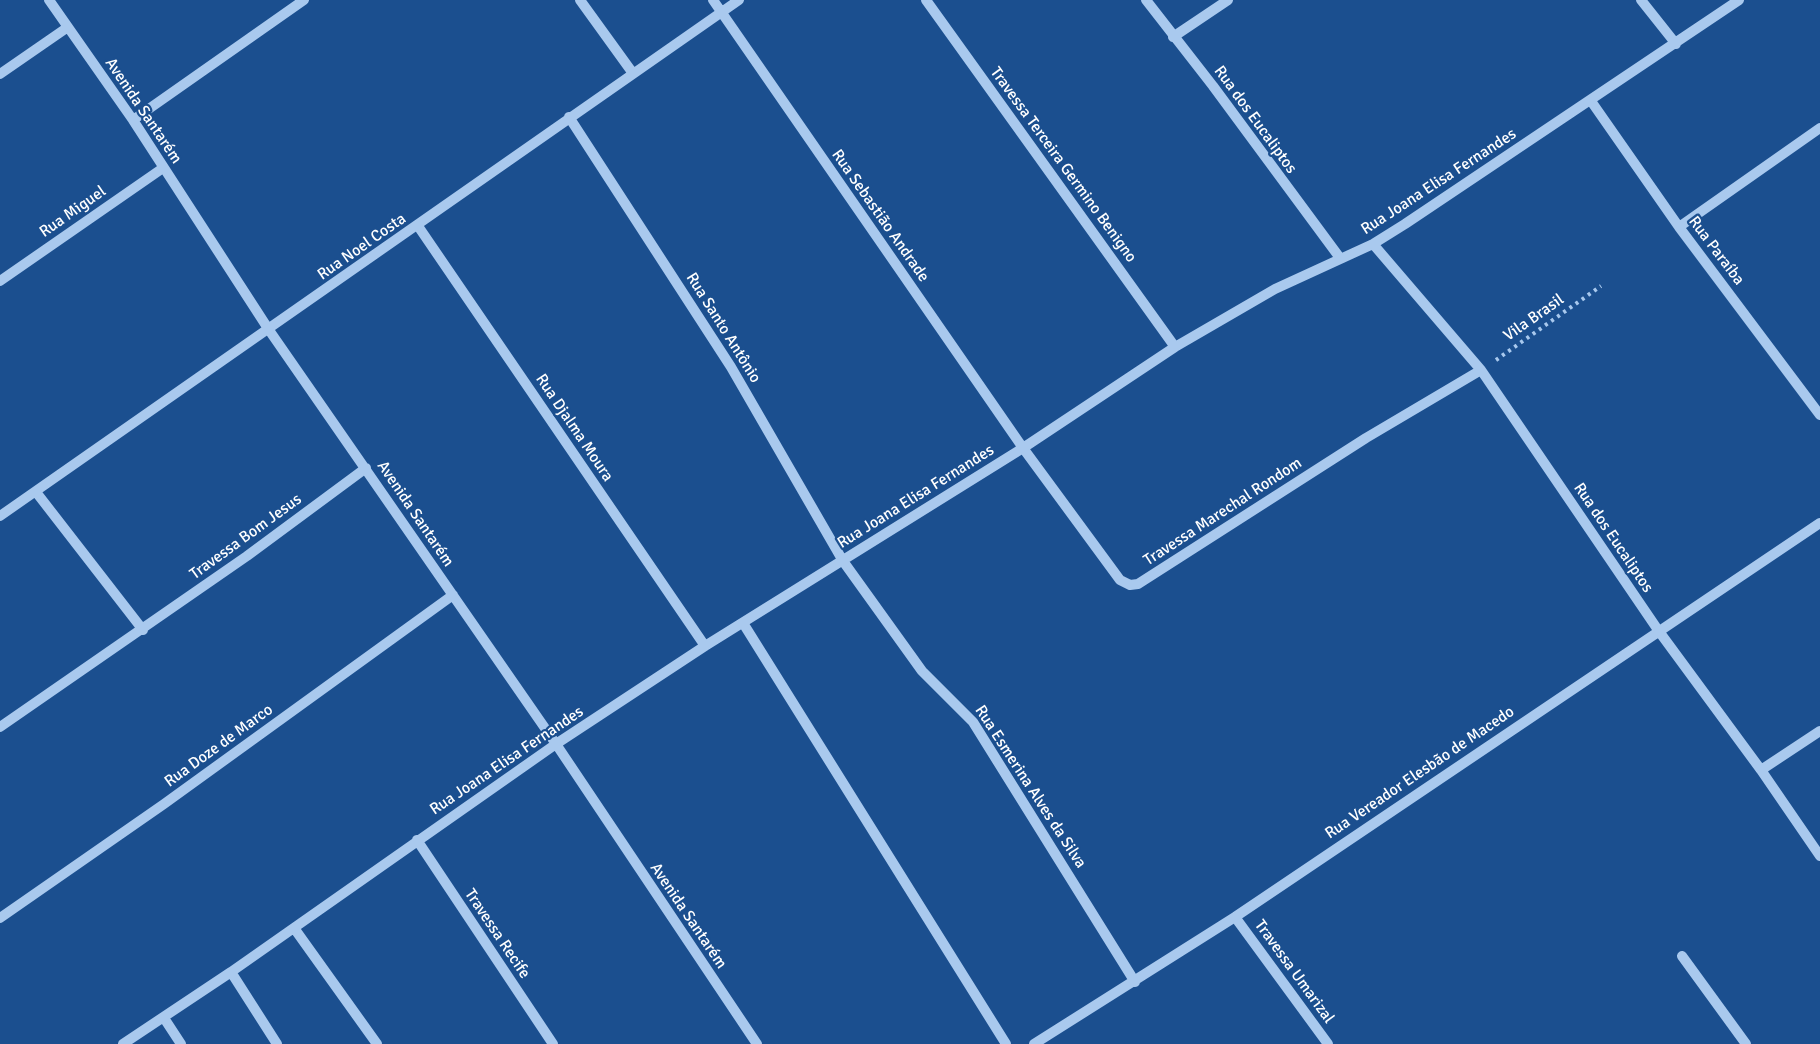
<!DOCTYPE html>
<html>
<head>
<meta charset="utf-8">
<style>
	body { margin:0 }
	canvas { display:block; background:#1b4f8f }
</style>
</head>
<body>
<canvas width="1820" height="1044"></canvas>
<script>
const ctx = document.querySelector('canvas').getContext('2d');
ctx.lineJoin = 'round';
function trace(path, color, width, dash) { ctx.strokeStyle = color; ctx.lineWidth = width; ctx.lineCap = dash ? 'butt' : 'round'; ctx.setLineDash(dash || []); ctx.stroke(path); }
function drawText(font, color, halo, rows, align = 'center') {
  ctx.font = font + ' Signika,sans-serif'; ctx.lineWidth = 4.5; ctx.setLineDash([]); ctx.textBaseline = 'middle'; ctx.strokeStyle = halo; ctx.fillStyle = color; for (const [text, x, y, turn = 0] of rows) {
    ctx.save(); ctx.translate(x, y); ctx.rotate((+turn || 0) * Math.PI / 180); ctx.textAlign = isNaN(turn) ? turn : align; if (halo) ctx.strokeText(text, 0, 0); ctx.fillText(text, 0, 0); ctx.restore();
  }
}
const path = new Path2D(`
	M1496,360l105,-74`);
const minor = new Path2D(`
	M49,0l84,120 136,210 287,414 201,300
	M580,0l52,72
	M713,0l310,448 97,132 10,5 8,-1 228,-146 115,-68
	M926,0l249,347
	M1146,0l67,86 127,172
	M1641,0l35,44
	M1173,37l55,-37
	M0,74l68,-47
	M1591,101l88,126 141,188
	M569,117l162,250 112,194 79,110 51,51 162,260
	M133,120l171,-120
	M418,226l287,420
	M1679,227l141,-99
	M1373,244l108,126 177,260 103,140 59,86
	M0,281l163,-113
	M36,492l107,138
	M0,516l739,-516
	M743,623l263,421
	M0,727l247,-171 119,-88
	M1761,770l59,-39
	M417,840l136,204
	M1235,917l93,127
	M0,918l164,-114 289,-209
	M294,928l83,116
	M1682,956l64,88
	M231,972l46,72
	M164,1018l17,26
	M123,1044l108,-72 325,-228 149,-98 318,-198 152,-101 100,-58 98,-45 32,-20 334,-224
	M1034,1044l201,-127 585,-394`);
const streetNames = [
	["Avenida Santarém",143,111,56],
	["Rua dos Eucaliptos",1255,120,54],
	["Travessa Terceira Germino Benigno",1063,165,54],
	["Rua Joana Elisa Fernandes",1439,182,-33],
	["Rua Miguel",73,212,-35],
	["Rua Sebastião Andrade",880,216,55],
	["Rua Noel Costa",362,247,-35],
	["Rua Paraíba",1716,251,53],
	["Vila Brasil",1534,318,-35],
	["Rua Santo Antônio",723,328,58],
	["Rua Djalma Moura",574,428,56],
	["Rua Joana Elisa Fernandes",916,497,-32],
	["Travessa Marechal Rondom",1223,512,-33],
	["Avenida Santarém",415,514,56],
	["Travessa Bom Jesus",246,537,-36],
	["Rua dos Eucaliptos",1613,538,56],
	["Rua Doze de Marco",219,746,-36],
	["Rua Joana Elisa Fernandes",507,761,-34],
	["Rua Vereador Elesbão de Macedo",1420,773,-34],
	["Rua Esmerina Alves da Silva",1030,787,57],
	["Avenida Santarém",688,916,56],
	["Travessa Recife",497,934,56],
	["Travessa Umarizal",1294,972,54]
];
trace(path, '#a9c9ee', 4, [3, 4.5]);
trace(minor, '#a9c9ee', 10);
drawText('16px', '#fff', '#1b4f8f', streetNames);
</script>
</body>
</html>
